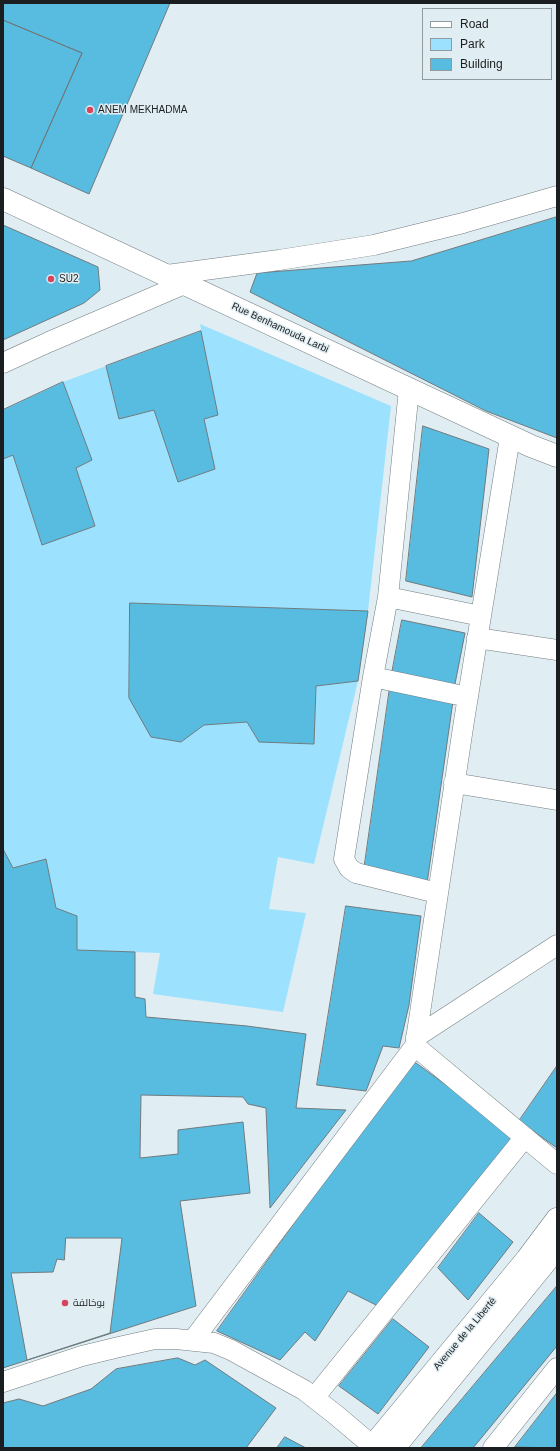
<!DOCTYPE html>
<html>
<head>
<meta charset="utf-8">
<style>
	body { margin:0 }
	#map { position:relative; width:560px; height:1451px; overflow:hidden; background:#e0edf2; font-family:Helvetica,sans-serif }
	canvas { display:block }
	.frame { position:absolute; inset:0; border:4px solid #1a1e20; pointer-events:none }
	.legend { position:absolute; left:422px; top:8px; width:130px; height:72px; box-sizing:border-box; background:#e0edf2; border:1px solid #919a9e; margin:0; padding:5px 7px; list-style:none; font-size:12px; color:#1a1e20 }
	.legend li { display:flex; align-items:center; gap:8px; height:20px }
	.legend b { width:20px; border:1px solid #919a9e }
</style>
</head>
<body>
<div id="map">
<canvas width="560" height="1451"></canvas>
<div class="frame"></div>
<ul class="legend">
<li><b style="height:5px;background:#fff"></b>Road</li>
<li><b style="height:11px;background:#9ce2fe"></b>Park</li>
<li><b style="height:11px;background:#58bce0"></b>Building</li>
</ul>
</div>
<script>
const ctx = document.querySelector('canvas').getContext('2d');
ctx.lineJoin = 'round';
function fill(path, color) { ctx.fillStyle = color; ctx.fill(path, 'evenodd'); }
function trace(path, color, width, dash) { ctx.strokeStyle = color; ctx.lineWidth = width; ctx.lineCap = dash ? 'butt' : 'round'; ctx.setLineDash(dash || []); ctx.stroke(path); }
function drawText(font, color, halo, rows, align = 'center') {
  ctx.font = font + ' Helvetica,Cairo,sans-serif'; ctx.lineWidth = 3; ctx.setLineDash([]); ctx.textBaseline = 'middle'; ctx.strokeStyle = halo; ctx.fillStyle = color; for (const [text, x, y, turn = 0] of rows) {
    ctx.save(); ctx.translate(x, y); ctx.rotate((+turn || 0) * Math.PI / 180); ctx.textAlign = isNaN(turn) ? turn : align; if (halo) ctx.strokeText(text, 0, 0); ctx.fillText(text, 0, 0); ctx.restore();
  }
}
const green = new Path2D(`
	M200,324l191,82 -23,205 -238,-8 21,134 30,5 23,-17 43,-3 12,20 55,2 2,-58 42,-5 -44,183 -36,-7 -9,52 37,4 -23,99 -130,-18 7,-41 -83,-3 -21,-42 -10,-49 -33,9 -10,-19v-390l10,-4 29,89 53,-18 -19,-58 16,-8 -29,-78 43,-16 13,52 35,-8 24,72 37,-13 -11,-50 14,-4z`);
const building = new Path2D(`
	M5,3h165l-81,191 -58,-26 51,-115 -79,-33v-13z
	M3,20l79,33 -51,115 -28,-12z
	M557,217v221l-71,-27 -236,-119 7,-19 154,-12z
	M3,225l95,42 2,23 -16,13 -81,37z
	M201,331l17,84 -14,4 11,50 -37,13 -24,-72 -35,9 -13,-53z
	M63,382l29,78 -16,8 19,58 -53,19 -29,-90 -10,4v-49z
	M423,426l66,23 -17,148 -66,-16z
	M130,603l238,8 -10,70 -42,5 -2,58 -55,-2 -12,-20 -43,3 -23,17 -30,-5 -22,-39z
	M402,620l63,13 -11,56 -62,-16z
	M390,687l63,14 -26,183 -63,-14z
	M3,849l10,19 33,-9 10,49 21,8v34l58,2v45l10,2 1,18 101,9 59,8 -10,74 50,2 -76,98 -4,-100 -18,-4 -5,-7 -102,-2 -1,63 38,-4v-24l65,-8 7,71 -70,8 16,105 -193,62z
	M346,906l75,10 -12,89 -10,43 -16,-2 -17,45 -49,-6z
	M412,1060l105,77 -137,170 -32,-16 -33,50 -10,-9 -25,28 -63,-29z
	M557,1066v82l-38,-27z
	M479,1213l34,29 -45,58 -30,-32z
	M66,1238h56l-12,95 -83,27 -16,-87 42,-1 4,-13 7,1z
	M557,1286v60l-84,102h-52z
	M393,1319l36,28 -51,67 -39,-28z
	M178,1358l17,7 10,-5 71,48 -30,40h-243v-45l16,-4 24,7 48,-17 25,-20z
	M557,1393v55l-42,-1z
	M285,1437l21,11h-29z`);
const minor = new Path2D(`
	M167,275l112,-15 95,-15 89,-22 94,-27
	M3,363l46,-21 135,-58
	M409,389l-21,208 -15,80 -29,182 5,9 7,5 81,20
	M388,597l93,19
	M477,638l80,12
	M373,677l95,20
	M454,783l103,17
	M416,1037l141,-92
	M415,1046l142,118
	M193,1340l222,-294 49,-325 46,-284
	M3,1382l79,-26 37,-9 36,-8h21l38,4 17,7 73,40 32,25 39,33
	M314,1398l211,-261
	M493,1448l64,-80`);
const tertiary = new Path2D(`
	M3,199l528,247 26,10
	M371,1448l156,-189 30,-40
	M394,1448l163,-200`);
const markers = [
	[90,110,4,"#d5455d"],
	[51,279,4,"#d5455d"],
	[65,1303,4,"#d5455d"]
];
const poiNames = [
	["ANEM MEKHADMA",98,110],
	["SU2",59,279],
	["بوخالفة",73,1303]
];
const streetNames = [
	["Rue Benhamouda Larbi",280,328,25],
	["Avenue de la Liberté",465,1334,-50]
];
fill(green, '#9ce2fe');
fill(building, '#58bce0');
trace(building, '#6f7a7e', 1);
trace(minor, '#737e82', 21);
trace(tertiary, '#737e82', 23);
trace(minor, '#fff', 20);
trace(tertiary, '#fff', 22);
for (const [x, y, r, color] of markers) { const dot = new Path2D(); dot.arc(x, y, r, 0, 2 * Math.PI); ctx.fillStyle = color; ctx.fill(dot); trace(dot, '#e0edf2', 1.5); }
drawText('10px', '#1a1e20', '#e0edf2', poiNames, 'left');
drawText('10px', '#1a1e20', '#e0edf2', streetNames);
</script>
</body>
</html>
